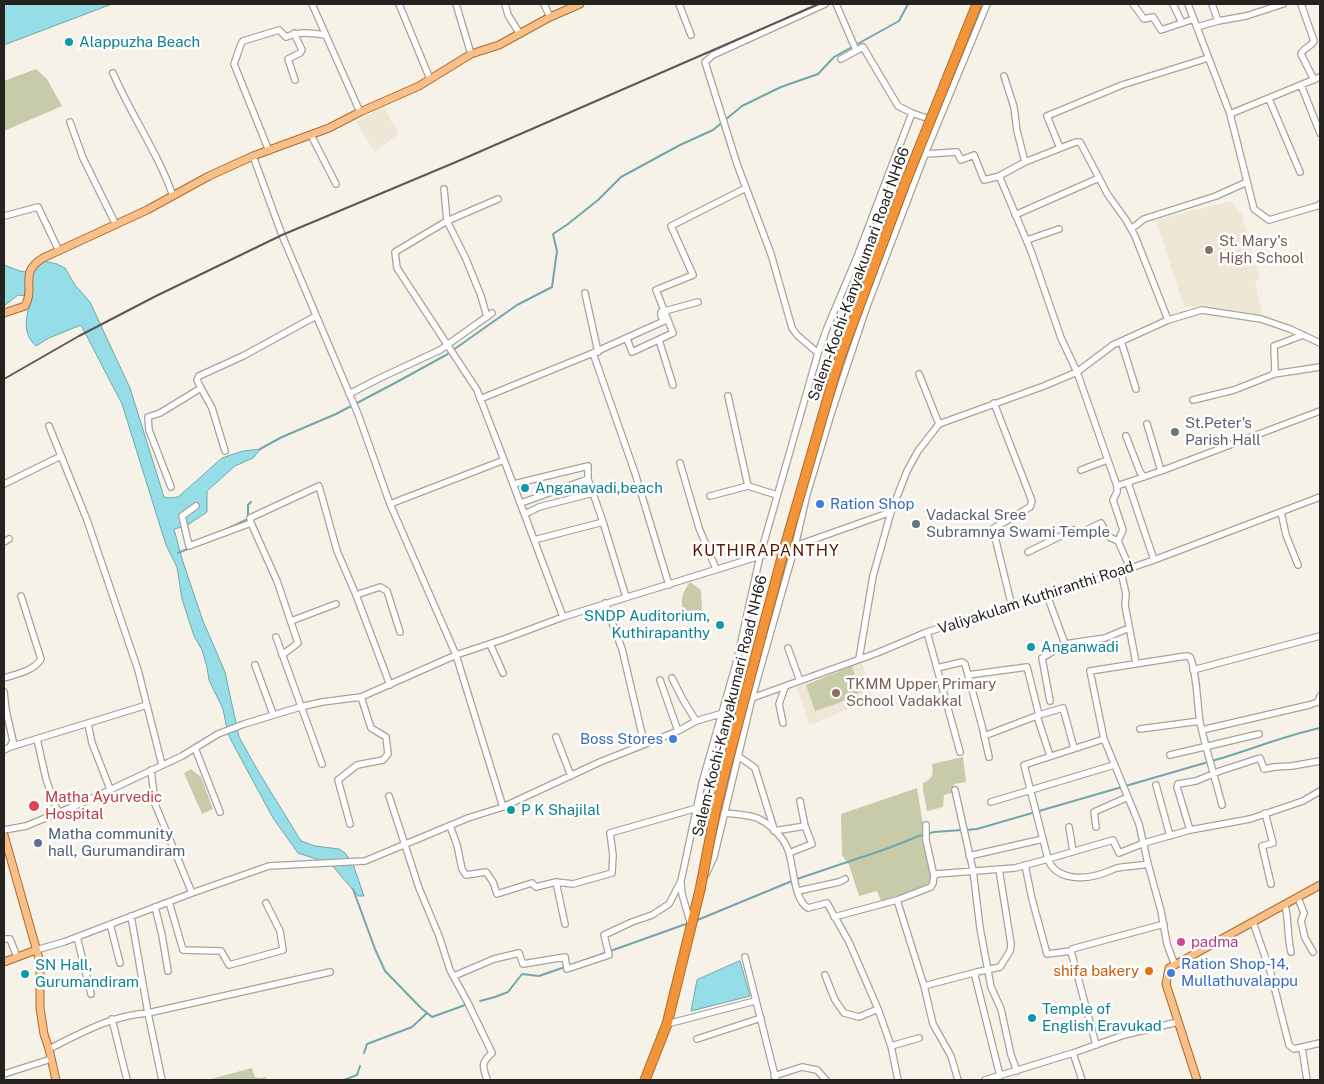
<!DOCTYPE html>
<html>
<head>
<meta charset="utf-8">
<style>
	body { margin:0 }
	#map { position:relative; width:1324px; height:1084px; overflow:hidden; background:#f7f2e8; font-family:"Public Sans",sans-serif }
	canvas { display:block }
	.frame { position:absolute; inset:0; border:5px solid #24231f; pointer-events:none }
</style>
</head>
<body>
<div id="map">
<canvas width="1324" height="1084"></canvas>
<div class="frame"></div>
</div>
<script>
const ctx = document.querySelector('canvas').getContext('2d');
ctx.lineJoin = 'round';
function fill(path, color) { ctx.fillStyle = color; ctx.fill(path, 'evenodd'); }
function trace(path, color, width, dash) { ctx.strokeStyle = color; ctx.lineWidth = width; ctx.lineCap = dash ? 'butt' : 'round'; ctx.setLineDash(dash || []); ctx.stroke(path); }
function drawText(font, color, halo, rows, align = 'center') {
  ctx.font = font + ' "Public Sans",sans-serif'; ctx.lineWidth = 5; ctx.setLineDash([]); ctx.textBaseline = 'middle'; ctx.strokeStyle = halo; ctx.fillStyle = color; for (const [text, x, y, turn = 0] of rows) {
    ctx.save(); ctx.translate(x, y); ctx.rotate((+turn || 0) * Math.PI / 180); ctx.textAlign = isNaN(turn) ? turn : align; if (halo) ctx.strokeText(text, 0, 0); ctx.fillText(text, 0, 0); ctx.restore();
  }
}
const built = new Path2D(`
	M384,106l14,28 -23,18 -19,-30z
	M1230,201l12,14 18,64 -5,2 7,34 -54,-9 -24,1 -28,-87z
	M862,662l12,37 -65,26 -12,-38z`);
const green = new Path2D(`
	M36,69l11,10 15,27 -58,25v-50z
	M690,582l11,8 1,19 -3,10h-13c-6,-16 -6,-23 4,-37z
	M852,666l8,26 -21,11 -24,8 -9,-26z
	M963,757l3,25 -12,2 -2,9 -8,2 -1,12 -16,4 -4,-21v-7c11,-5 10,-9 9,-19z
	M191,769l10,8 12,32 -11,5 -18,-41z
	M917,788l14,86 -1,9 -21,9 -28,9 -4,-10 -18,5 -10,-31 -7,-10 -1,-41z
	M252,1068l3,9 4,1 7,-1 1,3h-60z`);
const water = new Path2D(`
	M4,4h108l-108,41z
	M43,261l14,3 8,4 10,17 15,17 40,86 34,109 6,1 8,-1 44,-39 21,-7 18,-2 -8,9 -18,8 -28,25v21l-21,14 -12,3 8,30 21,62 22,51 14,65 19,34 43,70 14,5 24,3 6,4 8,11 11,32h-6l-27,-32 -33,-11 -25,-35 -41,-76 -4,-8 -5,-25 -14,-29 -2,-13 -5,-17 -8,-14 -12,-37 -5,-32 -11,-22 -44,-141 -41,-79 -32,13 -13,8c-15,-13 -10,-33 -3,-49l-15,-2 -14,11v-41l16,6 12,2 3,-8z
	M740,961l10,35 -59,15 6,-31z`);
const stream = new Path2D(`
	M260,449l22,-12 54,-23 59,-31 51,-28 71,-50 35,-18 5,-36 -4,-17 15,-10 30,-24 23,-23 59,-32 33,-15 29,-24 39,-19 37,-13 16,-17 65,-36 9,-17
	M218,533l30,-14v-14l3,-3
	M178,553l12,-5
	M966,830l11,-1c82,-23 163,-48 245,-71 33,-10 65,-23 98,-30
	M797,879l89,-30 33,-13 15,-4 28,-2
	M353,889l22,60 10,22 36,37 11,9 36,-13
	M695,921l97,-40
	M574,964l112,-40
	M480,1001l15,-4 13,-5 14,-18 17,2 26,-9
	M364,1053l3,-9 45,-17 15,-14
	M344,1080l13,-5 3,-9`);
const minor = new Path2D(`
	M312,4l48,108
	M399,4l31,75
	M456,4l15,50
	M505,4l3,11 12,19
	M544,4l6,13
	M679,4l12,31
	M836,4l20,46
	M1133,4l11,15 9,-2 8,13 33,-11
	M1173,4l9,19
	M1188,4l42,110 24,95 15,11 48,-14 3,-2
	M1212,4l6,17
	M1301,4l13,37c-3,6 -11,7 -13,13l13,26
	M1197,27l21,-6 28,-5 37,-12
	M294,33l8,17 -2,3 -12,6 7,21
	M841,59l22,-12 35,59 14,7 20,7
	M113,73c18,42 45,80 60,123
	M1004,76l10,31 3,24 8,31
	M1301,85l19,48
	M1269,99l31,73
	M1230,114l90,-37
	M70,122l13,36 33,67
	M311,135l25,49
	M1060,148l-13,-32 75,-31 86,-27
	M269,151l-35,-87 7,-20 2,-3 36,-11 7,7c13,-6 25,-4 39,-2
	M925,154l32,-2 4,8 13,-5 10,25 16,-4
	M253,156l29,79 76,179 32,90 66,151 47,152
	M444,189l3,32 19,38 15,37 6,21
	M498,199l-51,22 -52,31 2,16 80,122 27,70
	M1015,215l84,-37
	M4,216l34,-9 21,44
	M1131,229l13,-10 72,-23 31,-14
	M1027,240l32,-11
	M585,293l13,59
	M627,339l5,13 41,-19 -17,-43 37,-15 -22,-49 75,-38
	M659,340l14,45
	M1121,341l15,48
	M818,353l-21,-18 -5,-7 -21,-74 -34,-90 -32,-102 8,-7 112,-51
	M919,374l20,50
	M1274,374l46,-7
	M201,388l11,20 13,43
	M349,394l29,-15 62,-29 52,-37
	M480,399l113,-46
	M1193,400l41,-10 38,-15 3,-4 -1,-25 29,-11
	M994,403l38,98 -2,6 -36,21v5l18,74
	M1147,424l14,47 -44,15 -40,-114 -16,-34 -30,-87 -31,-73 1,-3 24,-13 51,-20h4l28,53 18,25 9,16 33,84
	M49,426l38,94 51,150 24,95
	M1126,436l14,36 4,5
	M680,463l19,65 17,41
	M1081,470l26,-10
	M1161,471l159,-60
	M1128,483l26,77
	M4,484l57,-28
	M514,484l74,-18v13l15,43 -69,18
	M748,486l29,9
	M1117,486v6l-4,8 10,30 -5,11 12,27
	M171,487l-22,-57 -1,-13 12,-4 41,-25 -4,-8 2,-4 44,-20 73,-40
	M710,496l38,-10 -20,-90
	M521,503l67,-24
	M390,504l114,-44 59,157
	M196,506l-14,10 7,30 62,-23 -1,-5 69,-32 18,65 19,44 34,90
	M1281,512l5,23 12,30
	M525,514l14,-7 54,-14
	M603,522l23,75
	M251,523l26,58 21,62 -16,12
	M1076,535l25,-12 8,14 9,4
	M4,542l5,-3
	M1028,552l45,-22
	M1121,572l5,22 -1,11 11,58
	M669,585l-34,-112 -42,-120 71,-32 -3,-5v-4l37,-10
	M356,595l24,-8 7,4 13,41
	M1047,595l18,49
	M605,603l17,46 20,85 6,9
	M291,621l45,-17
	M927,632l33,120
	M276,637l46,127
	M490,644l13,29
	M788,648l12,33
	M859,659l14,-83 18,-64 16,-41 11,-20 21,-27 105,-38 33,-14 36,-27 55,-25 34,-10 59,9 29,10 30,14
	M255,665l18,49
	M937,668l25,-6 3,2 17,62 7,31
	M1193,670l127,-34
	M968,675l59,-8 12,48
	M4,678c12,-4 30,-7 37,-19l-20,-63
	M672,678l10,20 14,23
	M660,680l18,51
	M4,692l2,18 7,31 -3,6 -6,3
	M752,698l125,-45 50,-21 160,-49 67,-23 166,-63
	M1050,701l-8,-43 23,-14 40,-6 24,-10
	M1037,716l13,40
	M783,723l-4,-19 6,-17
	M88,724l4,19 18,46
	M1140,729l60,-8
	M1202,730l107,-25 9,-3 2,-6
	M984,736l55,-21 24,-7 11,40
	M556,737l15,39
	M37,739l9,40 12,34
	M10,747l137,-42
	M195,748l25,64
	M1170,755l89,-21
	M738,756l17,12 19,61
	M151,770l4,34 37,89
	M1156,785l14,51
	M955,790l18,80 7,58 11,59 10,22 10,46 6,16
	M389,796l30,92 20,48 11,34 18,33 24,50c-12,11 -9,13 -5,27
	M991,802l123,-37
	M724,813c9,1 28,2 35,6 11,5 25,19 29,31 6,15 5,49 20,58l19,-5 22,39 29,67 13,37 7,34
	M1265,813l8,30 -11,3 9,38
	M350,824l-12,-44 19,-15 26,-5 5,-6 -2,-17 -15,-9 -10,-31
	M926,825v15l8,36
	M450,826l7,19 5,24 4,6 20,-3 7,10 4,12 35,-11 4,4 20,-5 9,42
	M1069,827l4,24
	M1096,827l-2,-15 34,-15
	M4,830l22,-4 56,-23 100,-47 36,-22 26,-10 56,-17 22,-5 39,-5 95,-42 51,-17 56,-21 197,-61 35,-10 96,-34
	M1190,830l-13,-43 1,-3 18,-3 24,-10 40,-13 4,11 10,-2 18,-1 28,-5
	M774,831l31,-5 -5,-25
	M789,853l23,-9 -7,-18
	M969,856l74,-17
	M1148,864c-10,2 -21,2 -31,4 -6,2 -12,5 -19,7 -18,5 -43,4 -50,-16l65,-19 6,13 25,-10 46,-13 60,-11 53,-18 17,-10
	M1025,865l7,34 15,55 24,-3
	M999,869l12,75 -1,7 -10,16 -23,5 -2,4 25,100
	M706,874l8,-17 38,-159 43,-152 12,-52 24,-80 36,-108 60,-157 60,-145
	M556,882l17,2 39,-11 1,-18 -3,-22 87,-25
	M681,883l1,11 9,31
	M798,891l41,-9 6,-3
	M1298,898l6,15 -3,8 4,17 8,14
	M897,900l27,86 9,38 18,32 7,24
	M169,902l14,48 38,1 8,14 54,-15 -3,-19 -14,-28
	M1285,905c4,16 2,31 6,47
	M155,907l7,28 6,36
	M131,916l17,97 14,67
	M834,917l63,-17 34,-13 2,-4 1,-7 2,-2 79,-6 33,-9 -24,-94 80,-26
	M1253,922l18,52 18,71 5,4 26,-6
	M110,924l10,39
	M77,937l14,57
	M4,939h6l7,18
	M36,950l28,-8 128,-49 77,-27 96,-5 103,-43 35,-11 97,-45 78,-31 18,-10 24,-7
	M745,957l31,123
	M1174,963l-7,-19 -6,-33 -13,-47 -9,-40 -35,-85 -14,-68 96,-15 4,1c7,14 7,48 10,65 6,28 15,55 22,83
	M825,975l10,25 9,13 15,4 19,-8
	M454,976l40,-17 25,-6 4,11 42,-7 2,12 42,-14 -5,-20 28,-13 20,-7 17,-11 12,-23 21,-98 35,-123 23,-104 58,-203 9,-25 30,-71 55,-144
	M924,986l53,-14
	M112,1019l15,61
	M667,1024l88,-23
	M697,1039l64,-21
	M1096,1045l-25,-94 1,-2 92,-25
	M891,1046l28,-8
	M1302,1048l5,32
	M49,1049c34,-17 61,-33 99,-36l182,-41
	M1073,1053l9,27
	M4,1074l47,-15
	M774,1076l28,-9 15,3 9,10
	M985,1080l88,-27 51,-18 54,-13`);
const major = new Path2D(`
	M4,313l21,-7c11,-19 -7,-33 18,-48l104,-48 62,-34 44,-20 76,-28 31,-16 59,-26 52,-32 28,-9 51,-28 30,-13
	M4,835l36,127v46l4,26 5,15 7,31
	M4,962l32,-12
	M1197,1080l-31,-96 3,-16 151,-83`);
const highway = new Path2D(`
	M645,1080l22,-56 33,-134`);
const rail = new Path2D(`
	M4,379l75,-43 77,-40 126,-61 174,-73 363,-158`);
const highwayBridge = new Path2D(`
	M700,890l15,-77 11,-45 58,-218 54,-187 66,-177 73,-182`);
const markers = [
	[69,42,5,"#0f9aa8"],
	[1209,250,5,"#8d6e63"],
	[1175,432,5,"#6b7280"],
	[525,488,5,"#0f9aa8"],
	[820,504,5,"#3f7fe0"],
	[916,524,5,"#6b7280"],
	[720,625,5,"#0f9aa8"],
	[1031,647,5,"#0f9aa8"],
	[836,693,5,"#8d6e63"],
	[673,739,5,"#3f7fe0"],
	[34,806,6,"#e0444e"],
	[511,810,5,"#0f9aa8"],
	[38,843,5,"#5c6f8a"],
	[1181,942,5,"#d1479c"],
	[1149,971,5,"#e8710a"],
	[1171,973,5,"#3f7fe0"],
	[25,974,5,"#0f9aa8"],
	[1032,1018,5,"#0f9aa8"]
];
const cultureNames = [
	["Alappuzha Beach",79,42],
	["Anganavadi,beach",535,488],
	["SNDP Auditorium,",710,616,"right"],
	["Kuthirapanthy",710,633,"right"],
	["Anganwadi",1041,647],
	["P K Shajilal",521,810],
	["SN Hall,",35,965],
	["Gurumandiram",35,982],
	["Temple of",1042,1009],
	["English Eravukad",1042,1026]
];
const educationNames = [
	["St. Mary's",1219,241],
	["High School",1219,258],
	["TKMM Upper Primary",846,684],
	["School Vadakkal",846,701]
];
const streetNames = [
	["Salem-Kochi-Kanyakumari Road NH66",859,274,-70],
	["Valiyakulam Kuthiranthi Road",1036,598,-18],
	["Salem-Kochi-Kanyakumari Road NH66",730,706,-76]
];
const worshipNames = [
	["St.Peter's",1185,423],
	["Parish Hall",1185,440],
	["Vadackal Sree",926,515],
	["Subramnya Swami Temple",926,532]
];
const shopNames = [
	["Ration Shop",830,504],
	["Boss Stores",663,739,"right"],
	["Ration Shop-14,",1181,964],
	["Mullathuvalappu",1181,981]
];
const healthNames = [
	["Matha Ayurvedic",45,797],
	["Hospital",45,814]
];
const serviceNames = [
	["Matha community",48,834],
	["hall, Gurumandiram",48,851]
];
const hotelNames = [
	["padma",1191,942]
];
const foodNames = [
	["shifa bakery",1139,971]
];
const neighbourhoodNames = [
	["KUTHIRAPANTHY",766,551]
];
fill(built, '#efe7d6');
fill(green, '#c7cba9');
fill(water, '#95dee8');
trace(water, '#73a6ac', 1);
trace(stream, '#73a6ac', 2);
trace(minor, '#a7a399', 8);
trace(major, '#ab6c2f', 9);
trace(highway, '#ab6c2f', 11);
trace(minor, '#fff', 5.5);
trace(major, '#f8bf88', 7);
trace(highway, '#f39438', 9);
trace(rail, '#5b5954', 2);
trace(highwayBridge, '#ab6c2f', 11, []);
trace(highwayBridge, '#f39438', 9);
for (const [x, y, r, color] of markers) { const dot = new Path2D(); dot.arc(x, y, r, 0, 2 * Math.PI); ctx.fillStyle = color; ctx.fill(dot); trace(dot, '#fff', 2); }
drawText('15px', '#0d838f', '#fff', cultureNames, 'left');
drawText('15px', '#785e54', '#fff', educationNames, 'left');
drawText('15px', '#24231f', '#fff', streetNames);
drawText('15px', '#5b616d', '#fff', worshipNames, 'left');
drawText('15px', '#366cbe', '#fff', shopNames, 'left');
drawText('15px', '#be3a42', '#fff', healthNames, 'left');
drawText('15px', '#4e5e75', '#fff', serviceNames, 'left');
drawText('15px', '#b23c85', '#fff', hotelNames, 'left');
drawText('15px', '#c56008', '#fff', foodNames, 'right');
ctx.letterSpacing = '1px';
drawText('16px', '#571700', '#fff', neighbourhoodNames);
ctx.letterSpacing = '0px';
</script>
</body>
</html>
